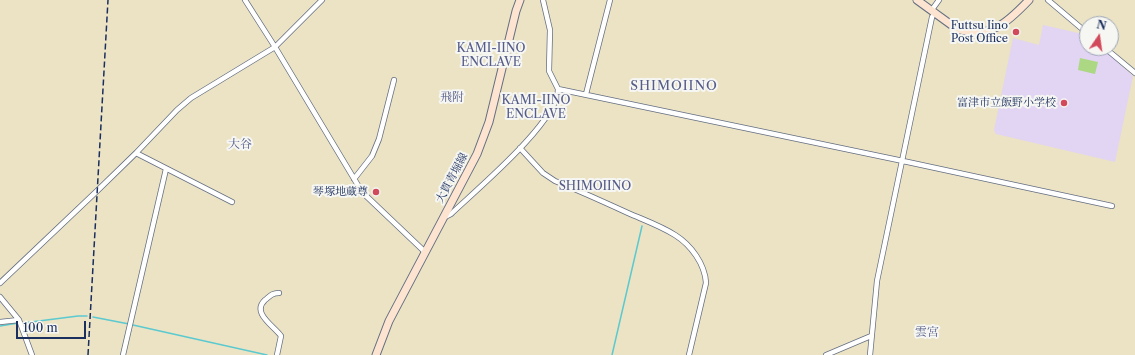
<!DOCTYPE html>
<html>
<head>
<meta charset="utf-8">
<style>
	body { margin:0 }
	#map { position:relative; width:1135px; height:355px; overflow:hidden; background:#ebe3c4; font-family:"Libre Caslon Text",serif }
	canvas { display:block }
	.north { position:absolute; left:1079px; top:16px; width:40px; height:40px; box-sizing:border-box; background:#f6f6f2; border:1px solid #9ea6b7; border-radius:50%; rotate:13deg; font-size:11px; font-weight:700; line-height:16px; text-align:center; color:#1b2f5e }
	.north::after { content:''; display:block; margin:auto; width:14px; height:18px; background:#d1495b; clip-path:polygon(50% 0,100% 100%,50% 72%,0 100%) }
	.scale { position:absolute; left:16px; top:321px; width:70px; height:18px; box-sizing:border-box; border:2px solid #1b2f5e; border-top:0; padding-left:5px; font-size:12px; line-height:14px; white-space:nowrap; color:#1b2f5e; -webkit-text-stroke:3px #f6f6f2; paint-order:stroke }
</style>
</head>
<body>
<div id="map">
<canvas width="1135" height="355"></canvas>
<div class="north">N</div>
<div class="scale">100 m</div>
</div>
<script>
const ctx = document.querySelector('canvas').getContext('2d');
ctx.lineJoin = 'round';
function fill(path, color) { ctx.fillStyle = color; ctx.fill(path, 'evenodd'); }
function trace(path, color, width, dash) { ctx.strokeStyle = color; ctx.lineWidth = width; ctx.lineCap = dash ? 'butt' : 'round'; ctx.setLineDash(dash || []); ctx.stroke(path); }
function drawText(font, color, halo, rows, align = 'center') {
  ctx.font = font + ' "Libre Caslon Text","Noto Serif JP",serif'; ctx.lineWidth = 4; ctx.setLineDash([]); ctx.textBaseline = 'middle'; ctx.strokeStyle = halo; ctx.fillStyle = color; for (const [text, x, y, turn = 0] of rows) {
    ctx.save(); ctx.translate(x, y); ctx.rotate((+turn || 0) * Math.PI / 180); ctx.textAlign = isNaN(turn) ? turn : align; if (halo) ctx.strokeText(text, 0, 0); ctx.fillText(text, 0, 0); ctx.restore();
  }
}
const built = new Path2D(`
	M1043,25l44,10v13h15l31,28 -18,86 -119,-28 -2,-4 19,-92 26,7z`);
const green = new Path2D(`
	M1080,58l18,4 -3,12 -17,-4z`);
const stream = new Path2D(`
	M93,317l36,7
	M23,323l55,-7h9
	M133,325l134,30
	M0,326l18,-3
	M612,355l30,-129`);
const street = new Path2D(`
	M245,0l30,47 87,145 63,60
	M1048,0l39,33
	M931,11l8,-11
	M1105,48l30,25
	M558,89l345,72 209,45
	M586,94l24,-94
	M520,148l23,25 12,8c25,10 49,21 73,32 16,7 33,13 47,22 16,10 30,29 31,48l-17,72
	M136,153l96,49
	M354,179l18,-23 7,-17 15,-59
	M445,217l6,-3c24,-23 108,-93 107,-125l-9,-18 1,-41 -7,-30
	M0,283l98,-93 38,-37 41,-43 14,-12 84,-51 47,-47
	M0,297l19,23 13,35
	M0,322l19,-2
	M123,355l43,-186
	M277,355l4,-19c-7,-10 -30,-23 -16,-36 5,-4 7,-7 14,-7
	M826,355l45,-19
	M870,355l7,-74 55,-264 3,-4`);
const secondary = new Path2D(`
	M917,0l40,29c33,11 51,-7 72,-29
	M376,355l13,-34 88,-167 12,-32 27,-111 4,-11`);
const rail = new Path2D(`
	M88,355l20,-355`);
const markers = [
	[1016,32,4,"#d1495b"],
	[1064,103,4,"#d1495b"],
	[376,192,4,"#d1495b"]
];
const poiNames = [
	["Futtsu Iino",1008,26],
	["Post Office",1008,39],
	["富津市立飯野小学校",1056,103],
	["琴塚地蔵尊",368,192]
];
const streetNames = [
	["大貫青堀線",452,178,-62]
];
const neighbourhoodNames = [
	["KAMI-IINO",491,49],
	["ENCLAVE",491,63],
	["飛附",452,98],
	["KAMI-IINO",536,101],
	["ENCLAVE",536,115],
	["大谷",240,145],
	["SHIMOIINO",595,187],
	["雲宮",927,333]
];
const quarterNames = [
	["SHIMOIINO",674,86]
];
fill(built, '#e2d4f3');
fill(green, '#acd884');
trace(stream, '#5bc9cf', 1.5);
trace(street, '#646e82', 6);
trace(secondary, '#646e82', 9);
trace(street, '#fff', 4.5);
trace(secondary, '#fde4d0', 7);
trace(rail, '#1b2f5e', 1.5, [6, 3]);
for (const [x, y, r, color] of markers) { const dot = new Path2D(); dot.arc(x, y, r, 0, 2 * Math.PI); ctx.fillStyle = color; ctx.fill(dot); trace(dot, '#f6f6f2', 1.5); }
drawText('11px', '#1b2f5e', '#f6f6f2', poiNames, 'right');
drawText('11px', '#1b2f5e', '#f6f6f2', streetNames);
drawText('12px', '#555c89', '#f6f6f2', neighbourhoodNames);
ctx.letterSpacing = '1px';
drawText('13px', '#555c89', '#f6f6f2', quarterNames);
ctx.letterSpacing = '0px';
</script>
</body>
</html>
